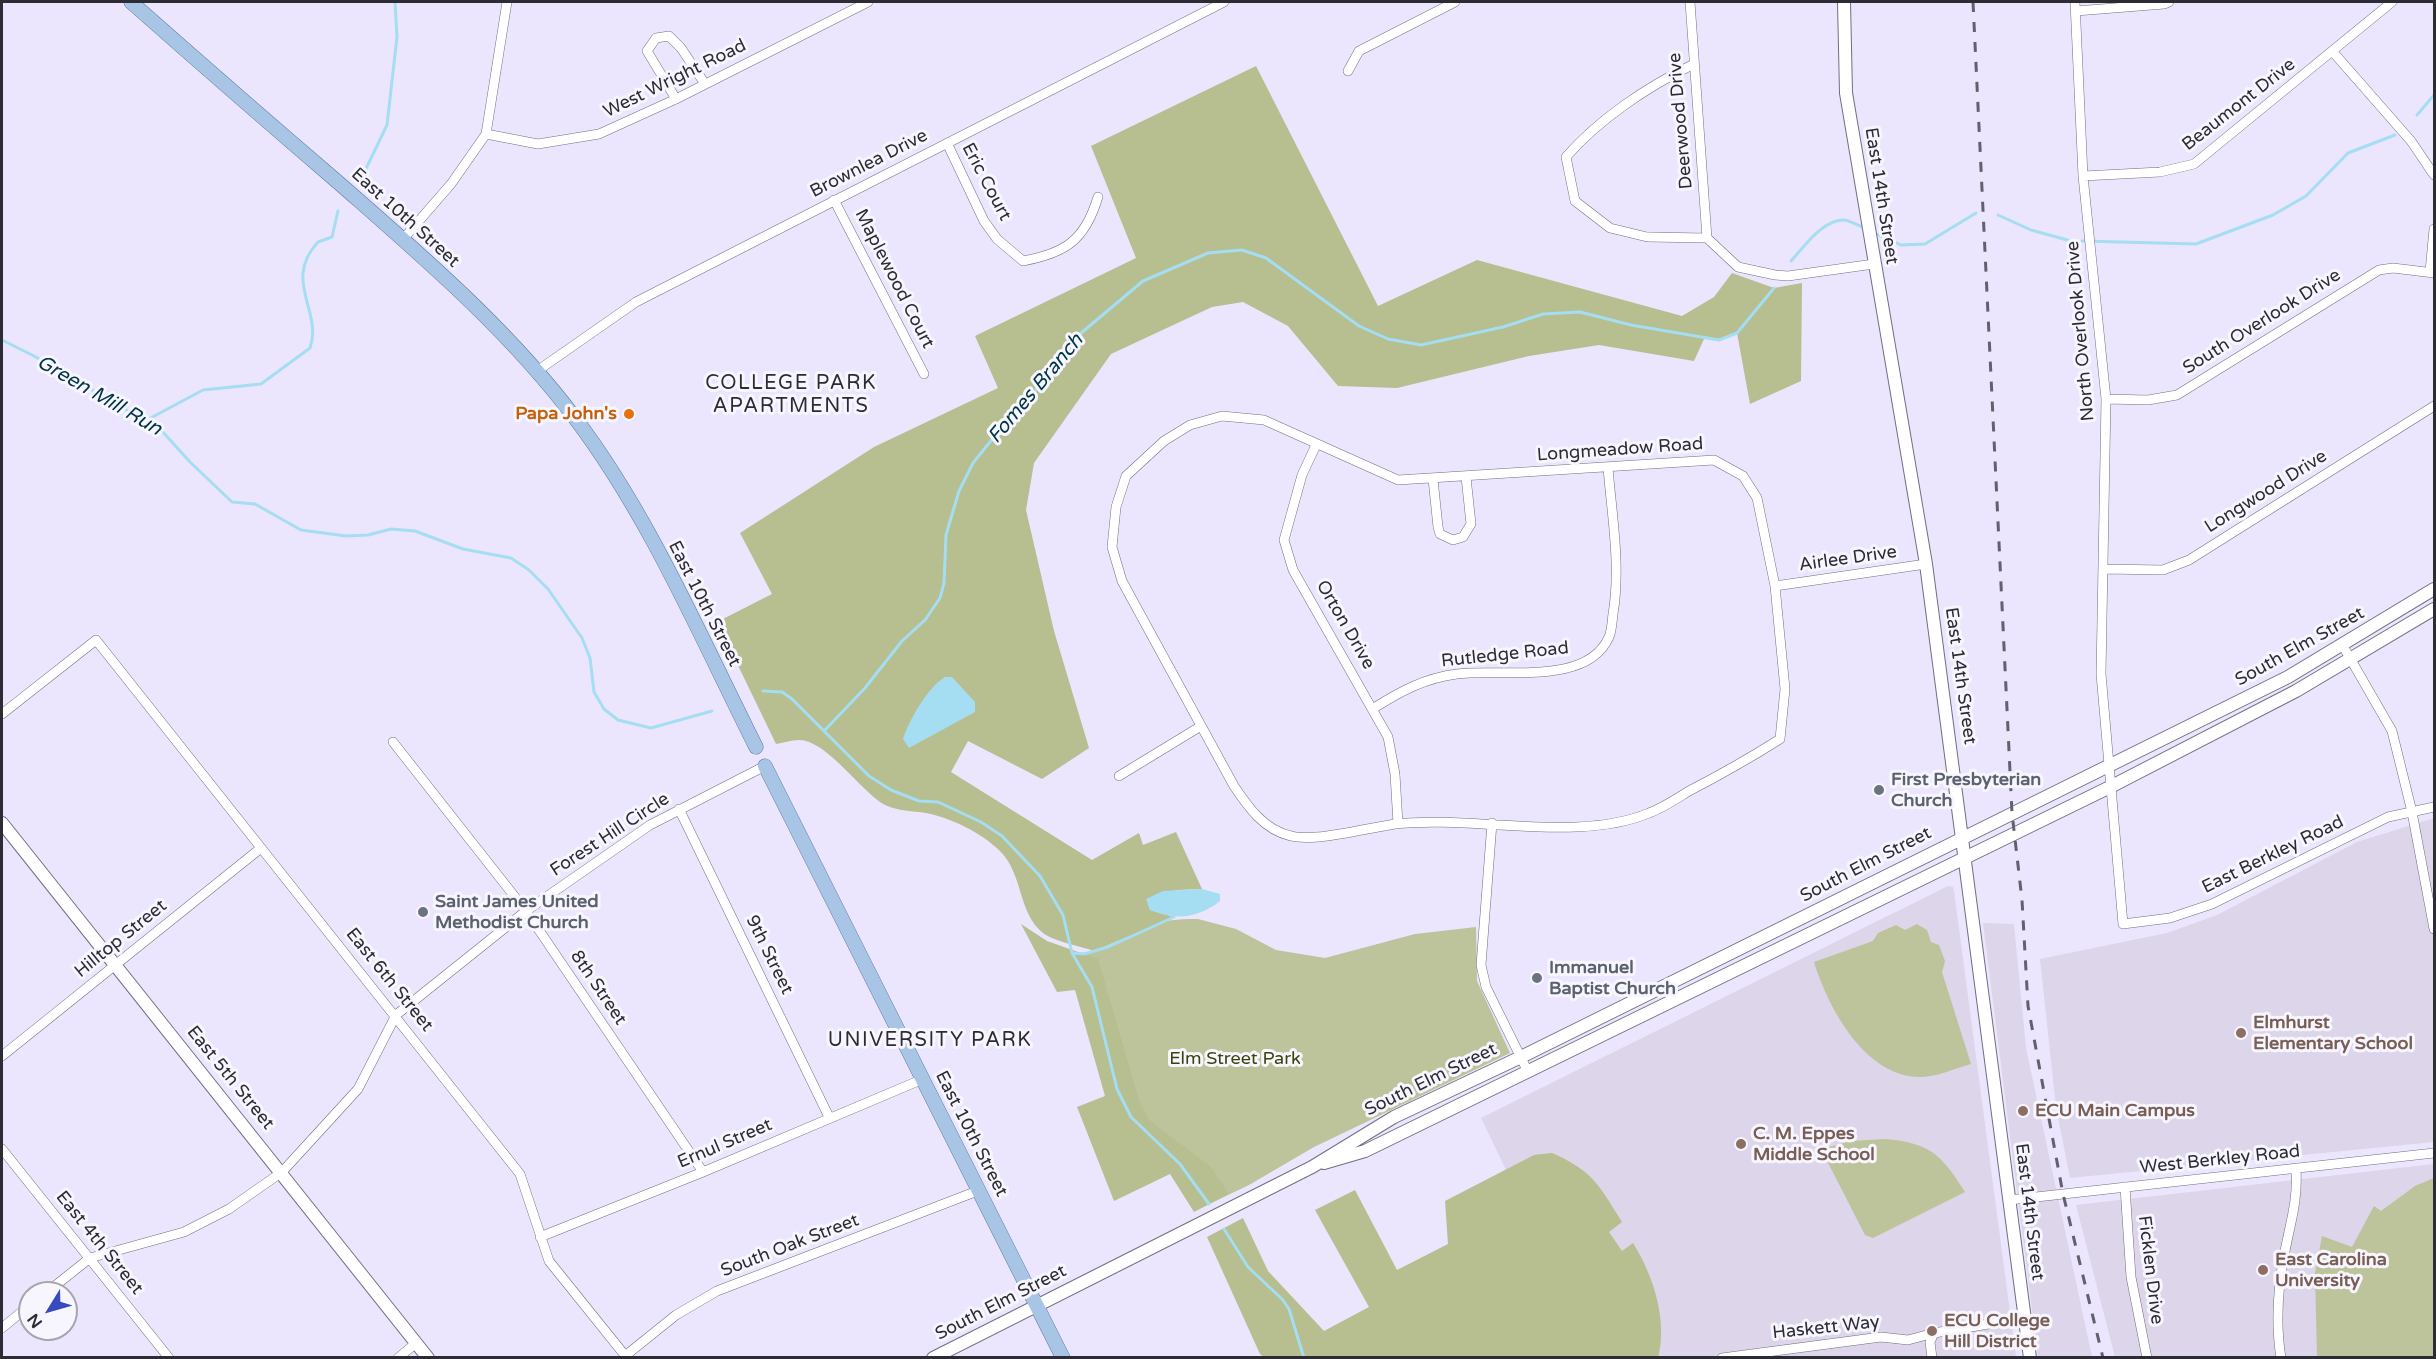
<!DOCTYPE html>
<html>
<head>
<meta charset="utf-8">
<style>
	body { margin:0 }
	#map { position:relative; width:2436px; height:1359px; overflow:hidden; background:#ebe6fd; font-family:"Varela Round",sans-serif }
	canvas { display:block }
	.frame { position:absolute; inset:0; border:3px solid #2d2b33; pointer-events:none }
	.north { position:absolute; left:18px; top:1281px; width:60px; height:60px; box-sizing:border-box; background:#f7f6ff; border:2px solid #a6a5ad; border-radius:50%; rotate:233deg; font-size:16px; font-weight:700; line-height:24px; text-align:center; color:#2d2b33 }
	.north::after { content:''; display:block; margin:auto; width:21px; height:27px; background:#364cbe; clip-path:polygon(50% 0,100% 100%,50% 72%,0 100%) }
</style>
</head>
<body>
<div id="map">
<canvas width="2436" height="1359"></canvas>
<div class="frame"></div>
<div class="north">N</div>
</div>
<script>
const ctx = document.querySelector('canvas').getContext('2d');
ctx.lineJoin = 'round';
function fill(path, color) { ctx.fillStyle = color; ctx.fill(path, 'evenodd'); }
function trace(path, color, width, dash) { ctx.strokeStyle = color; ctx.lineWidth = width; ctx.lineCap = dash ? 'butt' : 'round'; ctx.setLineDash(dash || []); ctx.stroke(path); }
function drawText(font, color, halo, rows, align = 'center') {
  ctx.font = font + ' "Varela Round",sans-serif'; ctx.lineWidth = 6; ctx.setLineDash([]); ctx.textBaseline = 'middle'; ctx.strokeStyle = halo; ctx.fillStyle = color; for (const [text, x, y, turn = 0] of rows) {
    ctx.save(); ctx.translate(x, y); ctx.rotate((+turn || 0) * Math.PI / 180); ctx.textAlign = isNaN(turn) ? turn : align; if (halo) ctx.strokeText(text, 0, 0); ctx.fillText(text, 0, 0); ctx.restore();
  }
}
const education = new Path2D(`
	M2434,818v324l-364,36 -14,-71 -16,-148 127,-26 50,-18 140,-73z
	M1948,886l5,1 1,4 62,466h-409l-101,-187 -25,-52z
	M1983,923l31,1 12,124 66,309h-54z
	M2434,1164v193h-319l-39,-152z`);
const green = new Path2D(`
	M1198,919l38,10 40,21 49,8 90,-24 61,-7 1,54 33,72 -196,94 -65,38 -40,19 -52,-61 -85,-190c32,3 55,-20 84,-29 14,-5 28,-5 42,-5z
	M1917,924l10,6 4,12 8,3 6,16 -3,11 29,92c-15,4 -34,13 -50,13 -55,1 -93,-69 -107,-115l59,-21 5,-8 18,-8 9,5z
	M1885,1139c45,4 56,15 80,53l-92,46 -8,-3 -44,-86 31,-8z
	M2434,1178v179h-117l-2,-84 7,-37 30,11 22,-41 7,5 34,-25z`);
const forest = new Path2D(`
	M1256,66l122,240 99,-46 205,56 32,-19 18,-24 42,15 28,-5 -1,98 -51,23 -13,-71 -18,7 -15,-1 -10,22 -95,-16 -70,11 -132,32 -59,-2 -50,-60 -45,-24 -31,5 -101,47 -77,109 -8,47 28,121 35,117 -47,31 -74,-38 -17,31 141,88 47,-27 4,12 33,-13 26,57 -25,1 -30,9 3,11 24,7 -80,34c-14,-5 -41,-10 -51,-18 -26,-21 -19,-59 -44,-83 -19,-18 -48,-32 -73,-37 -13,-2 -28,-2 -41,-8 -24,-13 -58,-65 -86,-65 -8,0 -16,3 -23,4l-59,-122 55,-28 -32,-61 134,-86 124,-59 -23,-52 161,-78 -45,-112z
	M1021,924l26,17 51,18 42,145 10,17 60,45 19,28 -35,18 -24,-38 -56,27 -37,-94 28,-11 -30,-106 -18,2z
	M1552,1153c41,18 47,32 70,69l-13,10 13,19 11,-8c20,32 35,77 25,115l-394,-1 -4,-3 -53,-117 36,-19 25,53 56,60 45,-24 -54,-97 40,-20 42,80 51,-26 -3,-43 89,-46z`);
const water = new Path2D(`
	M945,677h7l23,25v10l-66,36 -6,-9c6,-19 25,-52 42,-62z
	M1202,889l18,5v7c-22,17 -44,20 -70,9l-4,-11 17,-8z`);
const stream = new Path2D(`
	M2417,115l17,-20
	M362,177l25,-52 10,-88 -2,-35
	M1998,215l33,15 40,11
	M1872,232l29,13 24,-1 51,-31
	M2082,241l114,3 77,-29 33,-19 42,-43 47,-18
	M1791,261c12,-13 32,-42 53,-41 7,1 16,6 22,9
	M2,340l32,16 128,75 28,31 42,40 23,2 46,26 45,6 22,-1 23,-6 24,2 48,18 48,9 18,12 19,19 34,49 8,20 4,34 10,17 14,11 33,8 61,-17
	M145,421l58,-31 58,-6 49,-36c13,-37 -28,-67 8,-106l14,-5 6,-26
	M763,691l19,1 10,7 77,77 22,14 28,11 19,1 43,20 21,14 38,40 23,39 9,38 20,34 25,102 14,28 49,47 29,40
	M824,731l41,-43 37,-47 23,-21 15,-22 4,-15 2,-48 13,-44 14,-28 29,-36 24,-23 42,-60 75,-63 65,-28 34,-3 24,8 93,68 29,13 33,6 82,-18 40,-13 37,-2 51,13 88,15 18,-7 37,-45
	M1072,953l12,1 24,-7 66,-30
	M1224,1229l24,38 34,32 7,10 15,49`);
const street = new Path2D(`
	M1690,2l17,236
	M2075,2l8,174 23,223 -5,275 22,250 47,-6 42,-14 176,-87 46,-10
	M2076,11l88,-7 5,-2
	M2333,52l78,89 23,34
	M1692,65c-45,22 -93,54 -126,92l9,44 35,27 37,9 60,1 31,29 37,8 13,1 86,-12
	M1348,71l11,-20 96,-49
	M676,99l-29,-48 9,-13 13,-2 12,12 24,36
	M486,134l52,10 61,-10 77,-35 192,-97
	M947,143l37,78 13,18 26,22c43,-8 62,-21 75,-64
	M2083,176l77,-4 34,-8 198,-162
	M834,200l90,174
	M404,238l47,-54 35,-50 21,-132
	M2430,272l4,-43
	M537,371l99,-69 588,-300
	M2106,399l42,1 29,-5 202,-125 14,-2 41,5
	M1222,416l42,4 134,60 316,-20 29,16 14,22 18,88 10,103 -5,50c-30,19 -60,36 -91,52 -13,8 -26,17 -40,22 -71,30 -176,2 -254,11 -27,4 -80,18 -104,12 -27,-6 -43,-29 -57,-50l-112,-205 -10,-34 4,-40 10,-31 38,-35 26,-16z
	M1316,445l-14,30 -18,65 9,30 95,167 7,37 3,50
	M1433,479l5,48 2,7 13,6 10,-3 8,-13 -5,-47
	M2104,569l59,1 26,-10 245,-154
	M1775,586l151,-22
	M2343,646l49,85 20,81 22,117
	M1374,708c27,-17 51,-30 83,-34 43,-6 130,13 152,-37 3,-7 3,-16 4,-23 8,-48 -1,-97 -5,-146
	M2,714l94,-74 424,534 29,87 78,97
	M393,742l133,169 177,261
	M1119,776l82,-50
	M679,809l150,308
	M1492,823l-11,142 5,22 42,85
	M2,1056l259,-208
	M2,1149l167,209
	M2125,1187l6,90 16,81
	M2009,1200l425,-47
	M540,1237l163,-65 220,-93
	M46,1293l44,-35 94,-26 45,-23 53,-37 76,-83 38,-74 130,-104 124,-86 115,-59
	M2,1328l28,-23
	M625,1356l51,-41 41,-24 263,-101
	M398,1358l18,-15
	M1722,1358l159,-21 27,3 26,-7
	M1932,1358l-2,-16 4,-9 91,-15
	M2281,1358c-6,-37 -3,-72 4,-107 6,-31 13,-51 11,-83`);
const secondary = new Path2D(`
	M1844,2l2,91 80,471 104,794
	M2,823l426,535
	M1324,1163l41,-12 745,-364 186,-96 138,-82
	M933,1358l379,-191 82,-50 127,-60 767,-380 146,-88`);
const primary = new Path2D(`
	M131,2c69,61 139,122 209,182 83,73 168,145 235,234 75,99 125,218 181,329
	M765,766l298,592`);
const rail = new Path2D(`
	M1973,2l39,811 10,87 6,106 35,188 40,164`);
const markers = [
	[629,414,6,"#e8710a"],
	[1879,790,6,"#6b7280"],
	[423,912,6,"#6b7280"],
	[1537,978,6,"#6b7280"],
	[2241,1033,6,"#8d6e63"],
	[2023,1111,6,"#8d6e63"],
	[1741,1144,6,"#8d6e63"],
	[2263,1270,6,"#8d6e63"],
	[1932,1331,6,"#8d6e63"]
];
const streetNames = [
	["West Wright Road",675,79,-26],
	["Beaumont Drive",2239,105,-38],
	["Deerwood Drive",1681,121,-95],
	["Brownlea Drive",869,164,-27],
	["Eric Court",986,182,62],
	["East 14th Street",1881,196,81],
	["East 10th Street",405,218,42],
	["Maplewood Court",894,279,63],
	["South Overlook Drive",2262,322,-32],
	["North Overlook Drive",2081,331,-95],
	["Longmeadow Road",1620,450,-4],
	["Longwood Drive",2266,492,-32],
	["Airlee Drive",1848,559,-8],
	["East 10th Street",704,604,63],
	["Orton Drive",1345,625,60],
	["South Elm Street",2300,647,-29],
	["Rutledge Road",1505,655,-6],
	["East 14th Street",1960,676,82],
	["Forest Hill Circle",610,835,-33],
	["East Berkley Road",2273,855,-26],
	["South Elm Street",1866,865,-27],
	["Hilltop Street",121,939,-39],
	["9th Street",769,955,64],
	["East 6th Street",389,980,51],
	["8th Street",598,988,56],
	["East 5th Street",230,1078,51],
	["South Elm Street",1431,1080,-26],
	["East 10th Street",971,1134,63],
	["Ernul Street",725,1144,-23],
	["West Berkley Road",2220,1160,-6],
	["East 14th Street",2029,1212,83],
	["East 4th Street",99,1243,51],
	["South Oak Street",790,1246,-21],
	["Ficklen Drive",2150,1270,83],
	["South Elm Street",1001,1303,-27],
	["Haskett Way",1826,1328,-6]
];
const foodNames = [
	["Papa John's",617,414]
];
const worshipNames = [
	["First Presbyterian",1891,780],
	["Church",1891,801],
	["Saint James United",435,902],
	["Methodist Church",435,923],
	["Immanuel",1549,968],
	["Baptist Church",1549,989]
];
const educationNames = [
	["Elmhurst",2253,1023],
	["Elementary School",2253,1044],
	["ECU Main Campus",2035,1111],
	["C. M. Eppes",1753,1134],
	["Middle School",1753,1155],
	["East Carolina",2275,1260],
	["University",2275,1281],
	["ECU College",1944,1321],
	["Hill District",1944,1342]
];
const parkNames = [
	["Elm Street Park",1235,1059]
];
const neighbourhoodNames = [
	["COLLEGE PARK",791,384],
	["APARTMENTS",791,407],
	["UNIVERSITY PARK",930,1041]
];
const waterNames = [
	["Fomes Branch",1036,389,-50],
	["Green Mill Run",99,396,30]
];
fill(education, '#ddd5e9');
fill(green, '#bdc39b');
fill(forest, '#b7be90');
fill(water, '#a5ddf2');
trace(stream, '#a5ddf2', 3);
trace(street, '#726e82', 10);
trace(secondary, '#726e82', 14);
trace(primary, '#57769c', 15);
trace(street, '#fff', 9);
trace(secondary, '#fff', 12);
trace(primary, '#a8c5e6', 14);
trace(rail, '#63606d', 3, [10, 10]);
for (const [x, y, r, color] of markers) { const dot = new Path2D(); dot.arc(x, y, r, 0, 2 * Math.PI); ctx.fillStyle = color; ctx.fill(dot); trace(dot, '#f7f6ff', 2); }
drawText('18px', '#2d2b33', '#f7f6ff', streetNames);
drawText('bold 18px', '#c56008', '#f7f6ff', foodNames, 'right');
drawText('bold 18px', '#5b616d', '#f7f6ff', worshipNames, 'left');
drawText('bold 18px', '#785e54', '#f7f6ff', educationNames, 'left');
drawText('18px', '#3b4109', '#f7f6ff', parkNames);
ctx.letterSpacing = '1.5px';
drawText('20px', '#2d2b33', '#f7f6ff', neighbourhoodNames);
ctx.letterSpacing = '0px';
drawText('italic 20px', '#003442', '#f7f6ff', waterNames);
</script>
</body>
</html>
